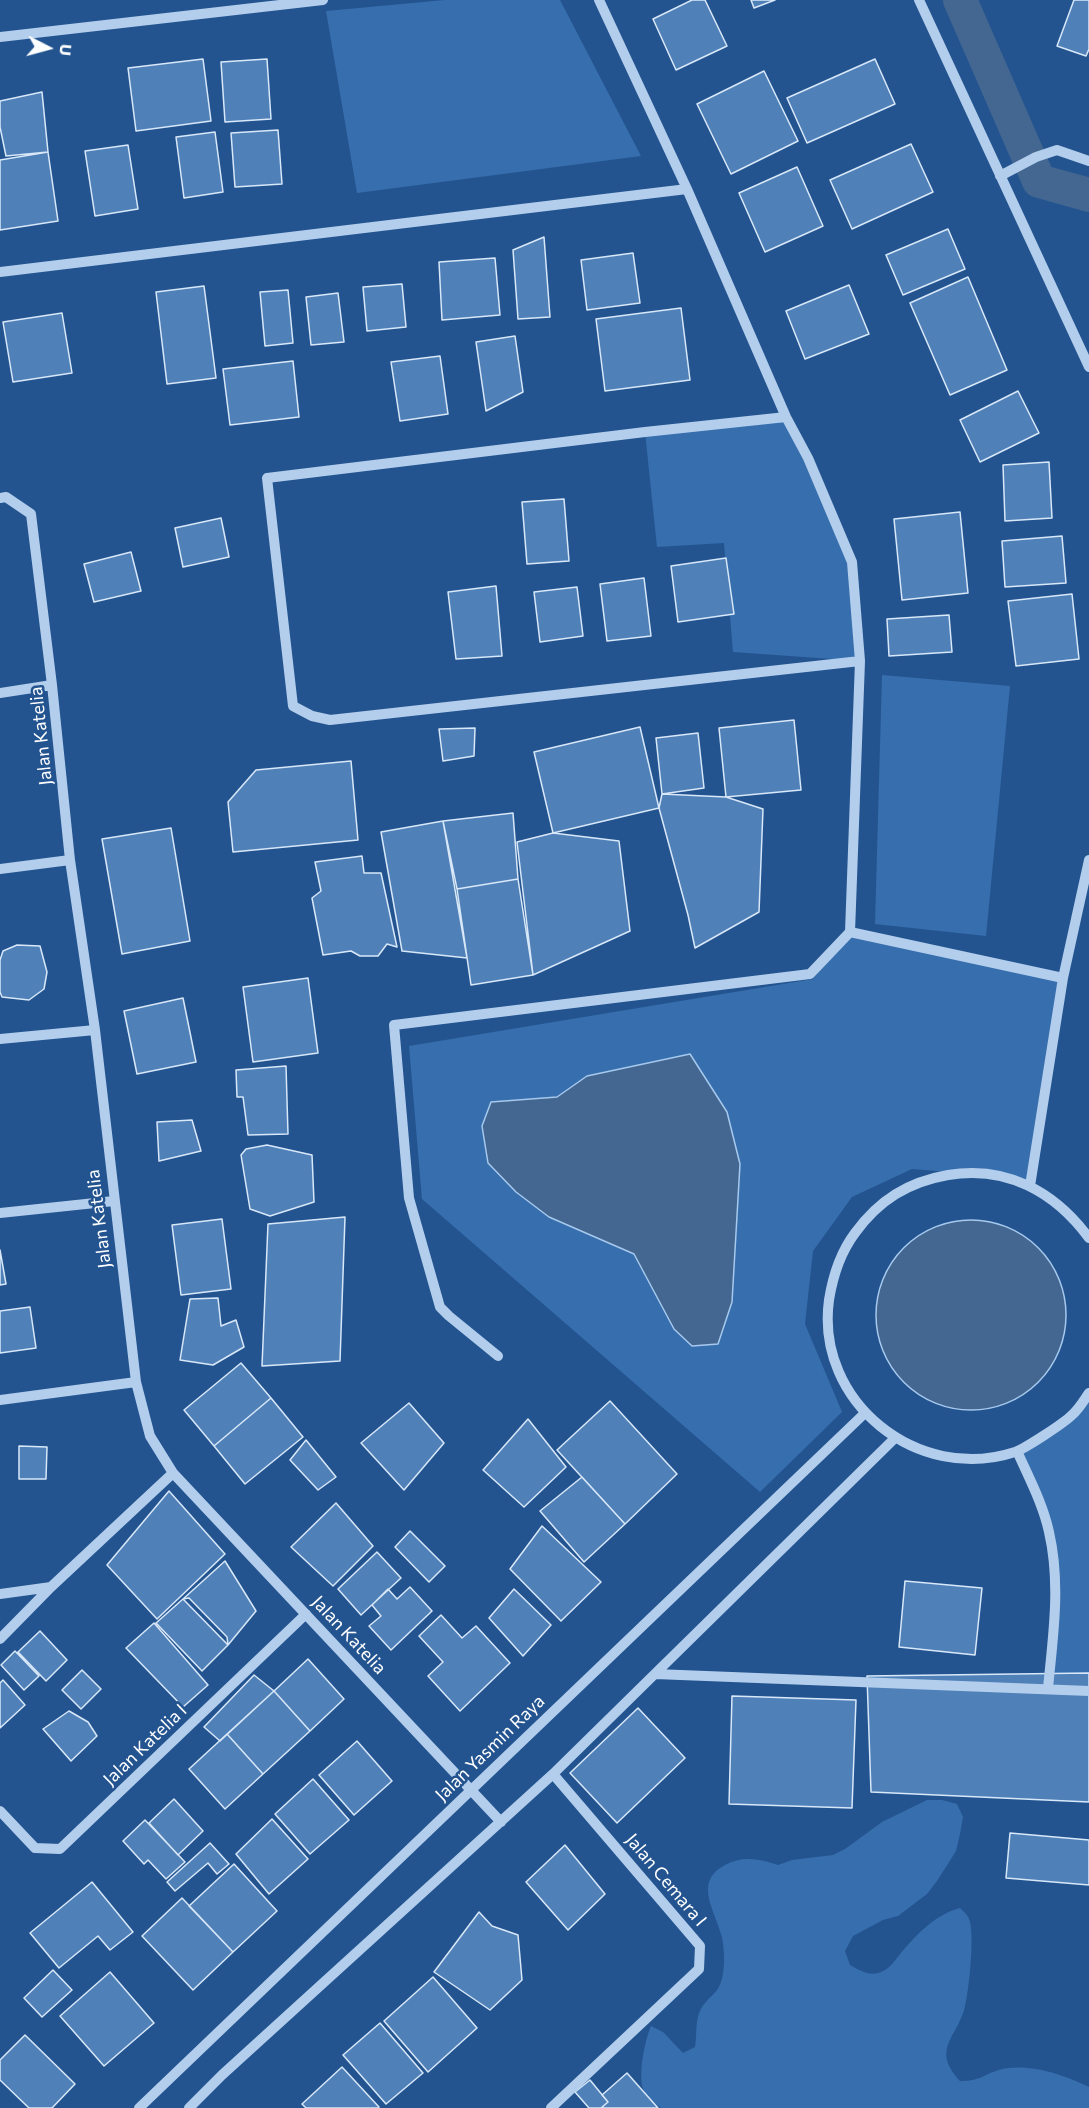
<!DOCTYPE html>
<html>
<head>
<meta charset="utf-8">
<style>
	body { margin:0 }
	#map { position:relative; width:1089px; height:2108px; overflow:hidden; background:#235490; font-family:Commissioner,sans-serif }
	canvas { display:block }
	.north { position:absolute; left:18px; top:18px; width:60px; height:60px; -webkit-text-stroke:4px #235490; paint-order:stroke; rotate:96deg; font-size:16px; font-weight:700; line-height:24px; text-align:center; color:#fff }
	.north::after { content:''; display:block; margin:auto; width:21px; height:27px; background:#fff; clip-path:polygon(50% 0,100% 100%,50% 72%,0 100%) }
</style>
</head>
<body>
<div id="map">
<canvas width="1089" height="2108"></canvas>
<div class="north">U</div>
</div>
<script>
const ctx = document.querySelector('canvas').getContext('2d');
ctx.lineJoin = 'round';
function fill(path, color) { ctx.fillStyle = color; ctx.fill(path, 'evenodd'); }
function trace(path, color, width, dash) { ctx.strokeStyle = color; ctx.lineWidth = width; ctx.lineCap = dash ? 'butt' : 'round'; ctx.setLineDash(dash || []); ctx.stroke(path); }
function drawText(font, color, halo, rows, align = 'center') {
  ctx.font = font + ' Commissioner,sans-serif'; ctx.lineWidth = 5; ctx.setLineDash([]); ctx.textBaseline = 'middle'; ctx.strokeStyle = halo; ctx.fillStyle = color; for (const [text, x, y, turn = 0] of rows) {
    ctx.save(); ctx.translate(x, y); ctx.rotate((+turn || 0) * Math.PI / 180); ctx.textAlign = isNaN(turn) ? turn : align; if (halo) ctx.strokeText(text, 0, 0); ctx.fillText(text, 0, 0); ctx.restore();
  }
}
const green = new Path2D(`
	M445,0h115l81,156 -284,37 -31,-182z
	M786,417l66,145 8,99 -127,-9 -9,-109 -67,4 -12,-115z
	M882,675l128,11 -24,250 -111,-12z
	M850,932l213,46 -33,208 -68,-13 -50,-4 -60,28 -39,54 -8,73 37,88 -82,80 -338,-293 -13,-153 404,-67z
	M1089,1393v298l-41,-3 8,-78 -9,-87 -30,-72 55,-36z
	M927,1800h15l15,4 6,13 -3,17 -4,17 -19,30 -10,13 -29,22 -15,4 -30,16 -8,15 5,14c9,5 20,12 31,7 9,-3 14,-12 20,-19 17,-20 34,-38 59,-45 3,3 8,7 9,11 6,14 0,71 -4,87 -7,32 -35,42 -5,75 21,0 22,-6 39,-11 28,-8 66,5 90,17v21h-428c-6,-4 -14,-11 -17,-17 -7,-14 1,-51 7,-65l12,6 20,21 12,-6c2,-10 0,-26 5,-36 8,-17 20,-15 23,-38 2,-12 1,-24 -1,-36 -7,-27 -29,-55 3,-72 17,-10 36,-6 53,0l14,-5 41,-5 12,-6 37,-27z`);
const water = new Path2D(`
	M690,1054l37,58 13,52 -8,138 -14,42 -26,2 -18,-17 -40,-75 -85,-37 -33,-25 -28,-29 -6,-37 9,-24 66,-5 30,-21z
	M876 1315a95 95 0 1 1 190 0a95 95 0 1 1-190 0Z`);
const canal = new Path2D(`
	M960,0l79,181 50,14`);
const building = new Path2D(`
	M692,0h13l22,46 -51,24 -23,-51z
	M751,0h24l-21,8z
	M1074,0h15v49l-3,7 -29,-10z
	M203,59l8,62 -75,10 -8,-63z
	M267,59l4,60 -46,3 -4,-60z
	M875,59l20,45 -88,39 -20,-45z
	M764,71l34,70 -67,33 -34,-70z
	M42,92l6,60 -42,4 -6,-29v-26z
	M278,130l4,54 -47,3 -4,-54z
	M215,132l8,60 -39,6 -8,-61z
	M911,144l22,48 -81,37 -22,-49z
	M128,145l10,64 -43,7 -10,-65z
	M48,152l10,69 -58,9v-70z
	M797,167l26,59 -58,26 -26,-59z
	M948,229l17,40 -62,26 -17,-40z
	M544,237l6,80 -32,2 -5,-69z
	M633,253l7,50 -53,7 -6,-50z
	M495,258l5,57 -58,5 -3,-58z
	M968,277l39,93 -57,25 -40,-92z
	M402,284l4,43 -39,4 -4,-44z
	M849,285l20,49 -64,25 -19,-48z
	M204,286l12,92 -49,6 -11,-92z
	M288,290l5,53 -28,3 -5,-54z
	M338,293l6,49 -33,3 -5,-48z
	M681,308l9,72 -85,11 -9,-72z
	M62,313l10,60 -59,9 -10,-60z
	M515,336l8,56 -37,19 -10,-69z
	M440,356l8,58 -48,7 -9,-59z
	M293,361l6,56 -69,8 -7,-56z
	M1018,391l21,42 -59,29 -20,-42z
	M1049,462l3,56 -47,3 -2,-56z
	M564,499l5,62 -42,3 -5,-62z
	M960,512l8,81 -66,7 -8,-81z
	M221,518l8,39 -46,10 -8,-39z
	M1062,536l4,47 -61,4 -3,-46z
	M131,552l10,39 -47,11 -10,-38z
	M726,558l8,56 -56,8 -7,-56z
	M644,578l7,58 -44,5 -7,-57z
	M496,586l6,70 -46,3 -8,-67z
	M577,587l6,49 -43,6 -6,-50z
	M1072,594l7,65 -63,7 -8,-65z
	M949,615l3,37 -63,4 -2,-37z
	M794,720l7,70 -75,7 -7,-69z
	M640,727l19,81 -106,25 -19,-81z
	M475,728l-1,28 -31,5 -4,-32z
	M698,733l6,55 -42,6 -6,-56z
	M351,761l7,79 -125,12 -5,-50 28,-32z
	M662,794l64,3 37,12 -4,103 -64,36 -7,-33 -29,-107z
	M513,813l5,66 -61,10 -14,-68z
	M443,821l24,137 -65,-7 -21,-119z
	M171,828l19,113 -68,13 -20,-115z
	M553,833l66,8 11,90 -97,44 -16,-133z
	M362,856l2,17h17l16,74 -10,-3 -9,12h-18l-9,-5 -28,4 -11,-57 9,-7 -6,-29z
	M518,879l15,96 -62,10 -14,-96z
	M17,945l23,1 7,26 -3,17 -15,11 -27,-3 -2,-5v-32l3,-9z
	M308,978l10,75 -65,9 -10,-75z
	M183,998l13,64 -59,12 -13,-63z
	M286,1066l2,68 -40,1 -5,-38h-6l-1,-27z
	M192,1120l9,31 -42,10 -2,-39z
	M267,1145l45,10 2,47 -44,14 -20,-7 -9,-54 5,-6z
	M345,1217l-5,144 -78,5 6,-142z
	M222,1219l9,70 -50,6 -9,-70z
	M0,1250l6,34 -6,1z
	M218,1298l3,28 15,-6 8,27 -31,18 -33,-5 10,-61z
	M30,1307l6,41 -36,5v-42z
	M241,1363l30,35 -57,48 -30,-36z
	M271,1398l32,39 -58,47 -31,-38z
	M610,1401l67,73 -52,50 -68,-74z
	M409,1403l35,40 -40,47 -43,-47z
	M528,1419l38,48 -42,40 -41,-37z
	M306,1440l30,37 -18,13 -28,-30z
	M19,1446l28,1 -1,32h-27z
	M582,1477l43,47 -41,38 -44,-51z
	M169,1491l56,63 -68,65 -50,-54z
	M336,1503l37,43 -40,40 -42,-39z
	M542,1526l59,56 -40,39 -51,-52z
	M410,1531l35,35 -16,16 -34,-35z
	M377,1552l24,26 -40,37 -23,-26z
	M225,1561l31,50 -28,34 -1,-8 -38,-39 -6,1z
	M905,1581l77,7 -7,67 -76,-8z
	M410,1587l22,24 -41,39 -22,-24 12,-10 -9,-11 16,-16 9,10z
	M514,1589l37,36 -28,31 -34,-38z
	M183,1599l45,46 -26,26 -46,-48z
	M441,1615l21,23 14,-12 34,37 -50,48 -32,-35 15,-14 -24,-26z
	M154,1623l54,62 -25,22 -57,-59z
	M40,1631l27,29 -21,21 -28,-29z
	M15,1651l24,25 -15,14 -23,-25z
	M308,1659l36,40 -34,32 -36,-40z
	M82,1670l19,19 -20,20 -19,-19z
	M1089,1673v129l-218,-10 -4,-116z
	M254,1675l20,16 -54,50 -16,-14z
	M3,1680l22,25 -25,23v-45z
	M274,1691l36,40 -47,43 -36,-40z
	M732,1696l124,4 -4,108 -123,-4z
	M638,1708l47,50 -68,65 -47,-50z
	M69,1711l19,11 9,14 -26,25 -28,-32z
	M227,1734l36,40 -38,35 -36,-40z
	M357,1741l35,40 -38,34 -35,-40z
	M313,1779l36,41 -39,34 -35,-40z
	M174,1799l29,32 -25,24 -29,-32z
	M272,1819l36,40 -39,35 -33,-40z
	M145,1820l40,42 -19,17 -18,-19 -4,4 -21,-23z
	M1010,1833l79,7v45l-83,-7z
	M210,1843l19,21 -12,10 -9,-11 -33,28 -8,-9z
	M565,1845l40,49 -37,36 -42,-48z
	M234,1864l43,47 -44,41 -44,-46z
	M92,1882l41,50 -23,18 -12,-14 -39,32 -29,-35z
	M182,1898l51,54 -40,38 -51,-54z
	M479,1912l13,14 26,9 4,45 -32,30 -56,-38z
	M53,1970l19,20 -30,27 -18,-19z
	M110,1972l44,51 -50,43 -44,-50z
	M433,1977l44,51 -49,44 -44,-51z
	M380,2023l43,50 -37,31 -43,-49z
	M25,2035l50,49 -23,24h-23l-29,-28v-20z
	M342,2067l37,40 -1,1h-72l-4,-4z
	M627,2073l31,35h-57l7,-6 -6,-7z
	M590,2080l18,22 -7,6h-12l-14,-16z`);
const minor = new Path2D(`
	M599,0l88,189 99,228 22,41 44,104 8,99 -10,271
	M919,0l170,367
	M0,37l323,-37
	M1000,176l36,-19 21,-7 32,11
	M0,272l687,-83
	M786,417l-141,15 -378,46 26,228 19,10 18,4 530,-59
	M0,498l6,-1 25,17 21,171 18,175 25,170 41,352 14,54 23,37 328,349
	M0,693l52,-8
	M0,869l70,-9
	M0,1039l95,-9
	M1030,1186l33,-208 26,-118
	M0,1213l114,-12
	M1089,1238c-34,-46 -82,-73 -141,-63 -40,7 -69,25 -93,58 -15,20 -22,42 -26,67 -14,102 89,184 186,152 11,-4 49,-29 57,-37 7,-6 12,-15 17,-22
	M498,1356l-49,-40 -9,-9 -31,-109 -15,-173 416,-51 40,-42 213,46
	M0,1400l136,-18
	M1017,1451c12,27 26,53 32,81 12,52 4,104 -1,156
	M0,1594l51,-7
	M0,1639l51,-52 122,-114
	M655,1674l434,17
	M0,1811l35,37 25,1 246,-235
	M139,2108l726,-695
	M189,2108l33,-33 331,-301 342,-336
	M551,2108l148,-139 1,-23 -147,-172`);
const streetNames = [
	["Jalan Katelia",41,736,-96],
	["Jalan Katelia",99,1219,-97],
	["Jalan Katelia",349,1635,47],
	["Jalan Katelia I",145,1745,-44],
	["Jalan Yasmin Raya",490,1748,-44],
	["Jalan Cemara I",666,1880,50]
];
fill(green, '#376ead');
fill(water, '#436791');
trace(water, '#a7c9ed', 1.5);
trace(canal, '#436791', 34);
fill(building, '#5080b8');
trace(building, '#d8e8f9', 1.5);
trace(minor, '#b3ceec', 10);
drawText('18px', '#fff', '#235490', streetNames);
</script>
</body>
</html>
